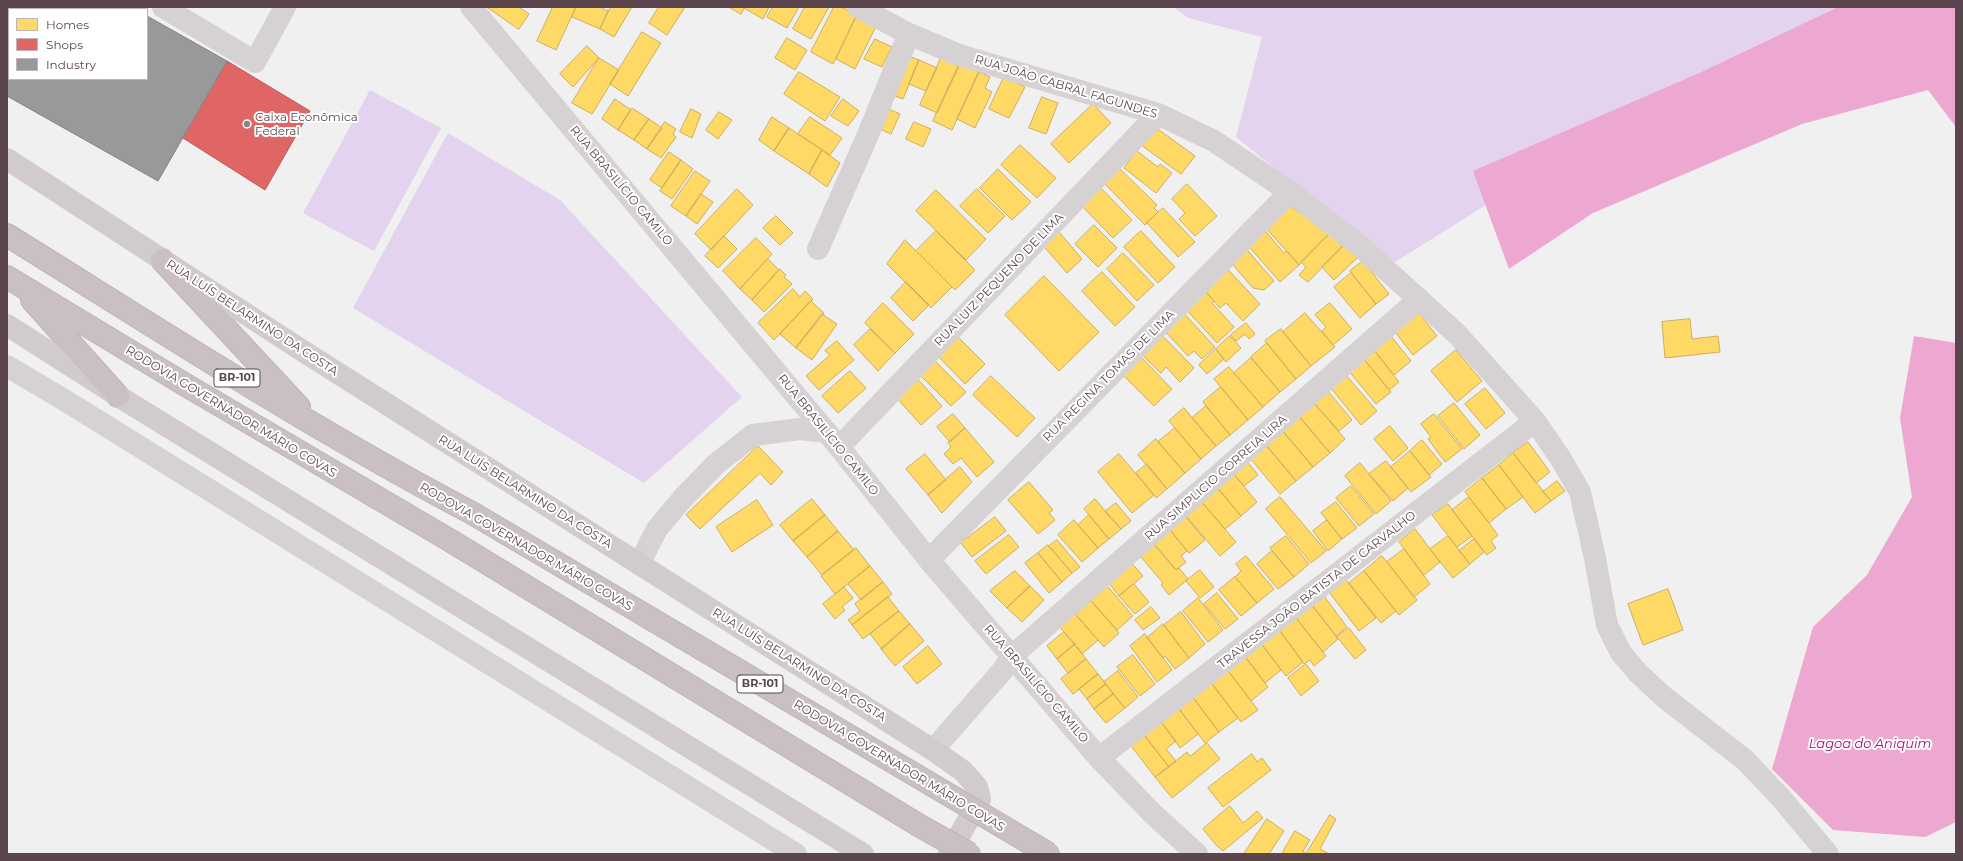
<!DOCTYPE html>
<html>
<head>
<meta charset="utf-8">
<style>
	body { margin:0 }
	#map { position:relative; width:1963px; height:861px; overflow:hidden; background:#eff0ef; font-family:Montserrat,sans-serif }
	canvas { display:block }
	.frame { position:absolute; inset:0; border:8px solid #5b464d; pointer-events:none }
	.legend { position:absolute; left:8px; top:8px; width:140px; height:72px; box-sizing:border-box; background:#fff; border:1px solid #bdb5b8; margin:0; padding:5px 7px; list-style:none; font-size:12px; color:#5b464d }
	.legend li { display:flex; align-items:center; gap:8px; height:20px }
	.legend b { width:20px; border:1px solid #bdb5b8 }
</style>
</head>
<body>
<div id="map">
<canvas width="1963" height="861"></canvas>
<div class="frame"></div>
<ul class="legend">
<li><b style="height:11px;background:#ffd966"></b>Homes</li>
<li><b style="height:11px;background:#e06666"></b>Shops</li>
<li><b style="height:11px;background:#999"></b>Industry</li>
</ul>
</div>
<script>
const ctx = document.querySelector('canvas').getContext('2d');
ctx.lineJoin = 'round';
function fill(path, color) { ctx.fillStyle = color; ctx.fill(path, 'evenodd'); }
function trace(path, color, width, dash) { ctx.strokeStyle = color; ctx.lineWidth = width; ctx.lineCap = dash ? 'butt' : 'round'; ctx.setLineDash(dash || []); ctx.stroke(path); }
function drawText(font, color, halo, rows, align = 'center') {
  ctx.font = font + ' Montserrat,sans-serif'; ctx.lineWidth = 4; ctx.setLineDash([]); ctx.textBaseline = 'middle'; ctx.strokeStyle = halo; ctx.fillStyle = color; for (const [text, x, y, turn = 0] of rows) {
    ctx.save(); ctx.translate(x, y); ctx.rotate((+turn || 0) * Math.PI / 180); ctx.textAlign = isNaN(turn) ? turn : align; if (halo) ctx.strokeText(text, 0, 0); ctx.fillText(text, 0, 0); ctx.restore();
  }
}
const green = new Path2D(`
	M1174,7h664l-139,66 -225,98 12,34 -94,59 -156,-127 26,-100 -74,-19z
	M370,90l71,38 -67,123 -71,-38z
	M448,133l112,67 182,197 -98,86 -291,-175z`);
const water = new Path2D(`
	M1838,7h118v120l-28,-37 -126,34 -209,89 -84,56 -36,-98 226,-98z
	M1914,336l42,7v479l-31,15 -92,-7 -61,-61 41,-142 54,-52 45,-78 -12,-79z`);
const homes = new Path2D(`
	M487,7h32l10,7 -10,15z
	M553,7h23l-20,43 -19,-9z
	M576,7h27v2l5,2 -8,18 -28,-12z
	M611,7h21l-18,30 -14,-8z
	M659,7h26l-18,28 -18,-12z
	M729,7h16l-4,7z
	M745,7h24l-6,12 -19,-11z
	M773,7h26l-12,21 -20,-11z
	M805,7h24l-18,32 -18,-10z
	M834,7h7l16,8 -24,49 -22,-12z
	M857,15l20,9 -22,45 -19,-10z
	M642,32l19,11 -33,53 -18,-12z
	M787,38l20,12 -12,20 -20,-12z
	M875,39l17,8 -10,20 -18,-8z
	M587,46l12,12 -26,29 -13,-13z
	M903,54l16,6 -16,39 -16,-6z
	M599,58l20,12 -27,44 -20,-11z
	M941,58l18,8 -22,47 -17,-8z
	M919,60l18,8 -11,23 -17,-7z
	M960,63l19,9 -27,58 -19,-9z
	M799,72l41,25 -15,24 -41,-27z
	M979,72l11,5 -5,11 7,4 -17,36 -18,-9z
	M1004,77l21,10 -16,31 -20,-9z
	M1042,97l16,6 -12,31 -17,-6z
	M615,99l16,11 -13,20 -16,-11z
	M843,99l16,12 -11,15 -17,-10z
	M1093,104l18,19 -42,40 -18,-19z
	M632,108l17,11 -15,21 -16,-10z
	M886,108l14,6 -9,20 -14,-6z
	M691,109l10,5 -9,24 -12,-6z
	M719,112l13,8 -14,19 -12,-9z
	M772,117l17,11 -15,23 -15,-11z
	M810,117l32,21 -12,17 -32,-21z
	M649,119l13,9 -15,21 -13,-9z
	M665,122l11,7 -3,5 3,3 -15,21 -14,-9z
	M914,122l17,7 -8,18 -17,-8z
	M1151,124l44,32 -14,18 -44,-32z
	M789,128l33,22 -13,24 -35,-23z
	M1020,145l36,33 -19,20 -36,-33z
	M822,150l18,13 -13,24 -18,-13z
	M1137,151l21,16 2,-3 12,9 -16,20 -32,-25z
	M669,152l12,8 -19,28 -12,-8z
	M681,160l12,9 -21,30 -12,-8z
	M1116,165l41,40 -3,3 4,4 -13,13 -43,-44z
	M998,169l33,33 -19,18 -32,-32z
	M695,171l15,10 -24,35 -15,-10z
	M1187,184l30,32 -22,20 -16,-17 6,-6 -13,-14z
	M1099,186l33,34 -19,18 -33,-34z
	M737,189l16,16 -42,45 -16,-16z
	M977,189l28,27 -17,17 -28,-27z
	M936,190l50,49 -20,21 -50,-49z
	M701,194l12,8 -16,22 -11,-8z
	M1285,203l45,30 -31,32 -36,-40z
	M1163,208l32,34 -17,15 -31,-34z
	M776,216l17,17 -13,12 -17,-17z
	M1094,225l23,23 -19,19 -23,-23z
	M1055,227l27,32 -15,14 -28,-32z
	M1262,227l22,26 3,-2 12,14 -19,17 -36,-41z
	M936,231l39,39 -20,20 -39,-39z
	M1141,231l34,36 -17,16 -34,-36z
	M1330,233l14,12 -36,37 -9,-7 7,-8 -5,-5z
	M724,236l13,13 -19,19 -13,-12z
	M756,238l16,16 -32,35 -17,-18z
	M905,240l47,47 -21,21 -44,-44z
	M1242,244l32,37 -10,9 -11,-2 -26,-30z
	M1344,245l14,12 -24,23 -12,-13z
	M1123,253l31,32 -17,16 -30,-32z
	M768,259l11,11 -27,30 -12,-11z
	M1363,261l26,33 -13,10 -26,-33z
	M1222,263l38,41 -17,17 -17,-18 -6,5 -20,-23z
	M780,269l6,6 -2,2 8,7 -28,28 -12,-12z
	M1102,272l33,35 -20,19 -33,-35z
	M1351,273l25,31 -16,14 -26,-31z
	M1044,276l55,56 -40,39 -54,-56z
	M906,282l23,23 -16,16 -22,-23z
	M1200,285l14,16 -2,2 22,24 -17,16 -36,-39z
	M793,289l7,8 5,-6 8,8 -39,41 -16,-17z
	M811,301l13,12 -28,35 -16,-14z
	M883,303l31,31 -19,19 -30,-30z
	M1330,303l22,26 -19,16 -11,-14 4,-4 -11,-12z
	M1179,308l36,39 -13,12 -8,-8 -6,5 -28,-30z
	M1416,309l21,27 -24,19 -21,-27z
	M1305,313l30,34 -24,19 -28,-34z
	M822,314l15,10 -25,36 -16,-12z
	M1690,319l2,20 26,-3 2,16 -55,6 -3,-36z
	M1246,323l9,11 -6,5 -4,-5 -9,7 -5,-6z
	M870,329l25,24 -17,18 -24,-26z
	M1281,329l30,37 -15,13 -31,-38z
	M1159,332l35,36 -14,14 -14,-15 -5,6 -22,-21z
	M1390,335l21,26 -17,14 -21,-26z
	M957,336l28,28 -20,20 -28,-29z
	M1230,336l11,12 -15,14 -10,-13z
	M837,341l17,19 -35,30 -13,-14 24,-21 -5,-4z
	M1267,343l29,36 -16,13 -29,-35z
	M1216,349l8,10 -17,15 -8,-9z
	M1373,349l26,33 -10,8 -26,-32z
	M1456,350l26,31 -25,21 -26,-31z
	M1138,354l34,35 -18,17 -34,-34z
	M1251,358l29,34 -17,15 -29,-34z
	M1363,358l28,34 -15,12 -28,-34z
	M933,359l33,33 -15,14 -32,-32z
	M1229,367l34,40 -15,13 -34,-41z
	M850,371l16,17 -28,25 -16,-17z
	M1345,374l32,37 -16,14 -31,-38z
	M915,376l27,30 -21,19 -27,-30z
	M991,376l44,42 -18,19 -44,-42z
	M1221,387l27,33 -18,15 -27,-33z
	M1485,388l20,25 -19,16 -21,-25z
	M1327,390l25,30 -13,11 -26,-29z
	M1313,402l32,37 -15,14 -32,-38z
	M1454,403l26,32 -16,14 -26,-33z
	M1206,406l24,29 -14,11 -24,-28z
	M1184,408l32,38 -15,13 -32,-38z
	M953,414l12,14 -15,14 -13,-15z
	M1434,414l28,35 -17,13 -17,-23 3,-2 -10,-13z
	M1298,415l32,38 -17,14 -32,-38z
	M1390,426l18,22 -15,13 -19,-22z
	M965,428l29,34 -17,15 -16,-19 -8,6 -9,-10 7,-7 -3,-4z
	M1175,428l26,31 -16,14 -27,-31z
	M1283,431l30,36 -17,14 -30,-36z
	M1156,439l29,34 -18,16 -29,-34z
	M1422,440l20,24 -13,11 -19,-24z
	M1528,442l22,30 -14,11 -23,-30z
	M1266,445l30,36 -16,13 -30,-36z
	M758,446l25,26 -12,13 -11,-12 -60,56 -14,-14z
	M1410,451l21,26 -20,15 -20,-25z
	M1513,453l38,48 -16,12 -36,-48z
	M925,454l21,26 -18,15 -22,-26z
	M1119,454l35,41 -22,18 -34,-41z
	M1246,460l12,15 -14,11 -12,-14z
	M1386,461l22,27 -15,13 -24,-27z
	M1360,463l31,38 -15,13 -31,-38z
	M1147,464l20,25 -11,9 -20,-25z
	M1499,465l24,32 -17,12 -24,-31z
	M960,467l12,15 -30,31 -14,-18z
	M1232,472l25,30 -16,14 -25,-30z
	M1482,478l24,31 -17,14 -24,-31z
	M1557,481l8,10 -14,10 -8,-9z
	M1029,482l24,28 -4,3 6,7 -17,14 -30,-34z
	M1216,486l25,30 -16,13 -25,-29z
	M1351,486l23,28 -15,12 -23,-28z
	M1280,497l46,54 -15,12 -45,-54z
	M1469,497l29,38 -7,6 5,7 -9,7 -35,-45z
	M812,499l13,16 -32,26 -13,-16z
	M1095,499l26,30 -12,10 -25,-30z
	M757,500l16,25 -41,27 -16,-25z
	M1200,500l36,42 -16,14 -38,-45z
	M1336,502l21,26 -15,11 -21,-26z
	M1116,503l15,18 -10,8 -16,-17z
	M1448,504l24,32 -15,11 -25,-32z
	M1181,511l24,29 -16,13 -24,-29z
	M825,515l13,16 -31,26 -14,-16z
	M1089,515l20,24 -11,9 -20,-23z
	M995,517l11,14 -34,26 -11,-14z
	M1074,520l24,28 -16,14 -24,-27z
	M1327,520l15,19 -14,12 -15,-20z
	M1165,524l22,27 -6,5 5,6 -10,8 -27,-32z
	M1415,529l25,33 -16,13 -25,-33z
	M838,531l16,19 -32,25 -15,-18z
	M1009,535l10,12 -33,27 -11,-13z
	M1286,536l23,28 -15,13 -24,-29z
	M1448,536l22,28 -17,14 -23,-29z
	M1149,538l27,32 3,-2 9,11 -19,16 -8,-10 2,-2 -28,-33z
	M1474,539l10,13 -14,12 -11,-13z
	M1057,540l23,27 -8,6 -23,-27z
	M1048,545l24,28 -10,9 -24,-29z
	M856,548l14,18 -35,28 -14,-18z
	M1404,549l26,35 -16,13 -27,-35z
	M1272,551l22,26 -16,12 -21,-25z
	M1038,553l24,29 -13,11 -24,-30z
	M1246,556l28,33 -17,14 -22,-26 6,-6 -5,-7z
	M1382,556l35,44 -18,15 -35,-44z
	M1128,559l15,17 -24,20 -14,-18z
	M870,566l13,16 -22,18 -13,-16z
	M1200,570l14,17 -14,11 -14,-17z
	M1015,571l15,15 -23,22 -17,-17z
	M1364,571l32,40 -15,12 -32,-40z
	M1235,577l22,26 -16,13 -22,-26z
	M1345,579l31,39 -17,13 -30,-39z
	M1103,581l30,35 -16,14 -31,-35z
	M883,582l9,12 -40,31 -4,-5 12,-9 -5,-7z
	M1134,584l15,18 -14,12 -16,-18z
	M1030,586l14,14 -22,22 -15,-14z
	M844,587l9,11 -11,9 3,3 -10,9 -12,-15z
	M1668,589l15,41 -40,15 -15,-41z
	M1217,593l21,26 -13,10 -21,-25z
	M1086,595l33,38 -15,14 -34,-39z
	M1324,596l23,31 -11,9 -24,-31z
	M888,597l11,14 -36,28 -11,-14z
	M1198,598l25,32 -15,12 -25,-31z
	M1312,605l26,34 -15,13 -27,-34z
	M1151,607l9,11 -17,12 -8,-10z
	M1070,608l28,32 -16,14 -27,-33z
	M899,611l11,13 -28,25 -12,-15z
	M1181,612l24,32 -16,14 -25,-33z
	M1296,618l30,38 -12,10 -4,-6 -6,4 -24,-33z
	M910,624l14,17 -29,25 -14,-17z
	M1163,624l26,34 -14,11 -10,-13 -2,2 -16,-20z
	M1278,628l25,34 -17,14 -26,-34z
	M1349,628l17,22 -11,9 -18,-22z
	M1064,632l11,12 -18,15 -10,-13z
	M1145,634l27,36 -15,12 -27,-36z
	M1260,642l21,28 -16,13 -22,-29z
	M1075,644l11,15 -18,14 -11,-14z
	M928,646l14,18 -25,20 -14,-17z
	M1243,654l25,33 -17,14 -25,-33z
	M1133,655l22,29 -15,12 -23,-29z
	M1086,659l12,15 -25,20 -12,-15z
	M1306,664l13,17 -18,15 -13,-18z
	M1226,668l32,42 -17,12 -31,-41z
	M1118,671l20,26 -13,11 -21,-26z
	M1098,674l8,10 -19,15 -8,-10z
	M1210,681l28,37 -19,14 -28,-37z
	M1106,684l7,10 -19,15 -7,-10z
	M1113,694l12,14 -19,15 -12,-14z
	M1191,695l28,37 -14,11 -29,-38z
	M1176,705l22,29 -18,14 -22,-30z
	M1158,718l18,23 -10,8 10,12 -7,6 -28,-36z
	M1141,731l28,36 -14,10 -27,-35z
	M1207,743l13,16 -48,39 -17,-21 32,-25 3,4z
	M1252,754l5,8 5,-4 9,12 -48,37 -15,-19z
	M1230,806l13,17 14,-12 6,7 -40,33 -7,-6 -13,-16z
	M1330,815l6,4 -16,30 9,5h-23z
	M1267,819l17,12 -15,23h-25z
	M1295,831l15,9 -7,11 3,3h-24z`);
const shops = new Path2D(`
	M227,61l83,50 -45,79 -82,-52z`);
const industry = new Path2D(`
	M16,7h114l4,2h-119z
	M147,16l80,45 -69,120 -151,-85v-72l2,-4v59h138z`);
const minor = new Path2D(`
	M163,7l92,55 30,-55
	M471,7l368,440 90,113 170,198 54,56 44,40
	M858,7l51,27 50,21 199,59 56,27 76,51 69,53 99,90 77,86 26,38 19,33 15,66 12,67 14,28 17,20 26,24 81,63 36,38 47,56
	M818,249l49,-112 42,-103
	M7,366l59,35 730,453
	M839,447l319,-333
	M929,560l361,-368
	M639,564l18,-35 26,-31 33,-34 37,-29 47,-6 27,3
	M933,750l70,-80 9,-14 407,-357
	M1099,758l436,-337`);
const major = new Path2D(`
	M7,159l299,194 627,397 30,21 14,16 3,12 -31,55
	M7,325l111,71 745,458`);
const highway = new Path2D(`
	M7,235c153,95 305,194 465,278
	M162,260l137,147
	M7,277l177,107 267,157
	M32,300l86,96`);
const highwayBridge = new Path2D(`
	M472,513l577,341
	M451,541l469,285 50,28`);
const markers = [
	[247,124,4,"#8f8286"]
];
const shields = [
	[237,378,46],
	[760,684,46]
];
const shieldNames = [
	["BR-101",237,378],
	["BR-101",760,684]
];
const streetNames = [
	["RUA JOÃO CABRAL FAGUNDES",1066,87,17],
	["RUA BRASILÍCIO CAMILO",621,186,50],
	["RUA LUIZ PEQUENO DE LIMA",999,280,-46],
	["RUA LUÍS BELARMINO DA COSTA",252,318,33],
	["RUA REGINA TOMAS DE LIMA",1109,376,-45],
	["RODOVIA GOVERNADOR MÁRIO COVAS",231,412,31],
	["RUA BRASILÍCIO CAMILO",828,435,51],
	["RUA SIMPLICIO CORREIA LIRA",1216,478,-41],
	["RUA LUÍS BELARMINO DA COSTA",525,492,32],
	["RODOVIA GOVERNADOR MÁRIO COVAS",526,547,30],
	["TRAVESSA JOÃO BATISTA DE CARVALHO",1317,590,-38],
	["RUA LUÍS BELARMINO DA COSTA",799,665,32],
	["RUA BRASILÍCIO CAMILO",1036,684,49],
	["RODOVIA GOVERNADOR MÁRIO COVAS",899,766,31]
];
const poiNames = [
	["Caixa Econômica",255,117],
	["Federal",255,131]
];
const waterNames = [
	["Lagoa do Aniquim",1870,744]
];
fill(green, '#e3d3ee');
fill(water, '#eca8d0');
fill(homes, '#ffd966');
trace(homes, '#cead5e', 1);
fill(shops, '#e06666');
trace(shops, '#b85c5e', 1);
fill(industry, '#999');
trace(industry, '#868082', 1);
trace(highway, '#beb4b6', 24);
trace(minor, '#d6d2d4', 22);
trace(major, '#d2cbcd', 22);
trace(highway, '#cac0c3', 22);
trace(highwayBridge, '#beb4b6', 24, []);
trace(highwayBridge, '#cac0c3', 22);
for (const [x, y, r, color] of markers) { const dot = new Path2D(); dot.arc(x, y, r, 0, 2 * Math.PI); ctx.fillStyle = color; ctx.fill(dot); trace(dot, '#fff', 1.5); }
for (const [x, y, w] of shields) { const box = new Path2D(); box.roundRect(x - w / 2, y - 9, w, 18, 3); ctx.fillStyle = '#fff'; ctx.fill(box); trace(box, '#5b464d', 1); }
drawText('bold 11px', '#5b464d', null, shieldNames);
drawText('12px', '#5b464d', '#fff', streetNames);
drawText('12px', '#5b464d', '#fff', poiNames, 'left');
drawText('italic 13px', '#a70d68', '#fff', waterNames);
</script>
</body>
</html>
